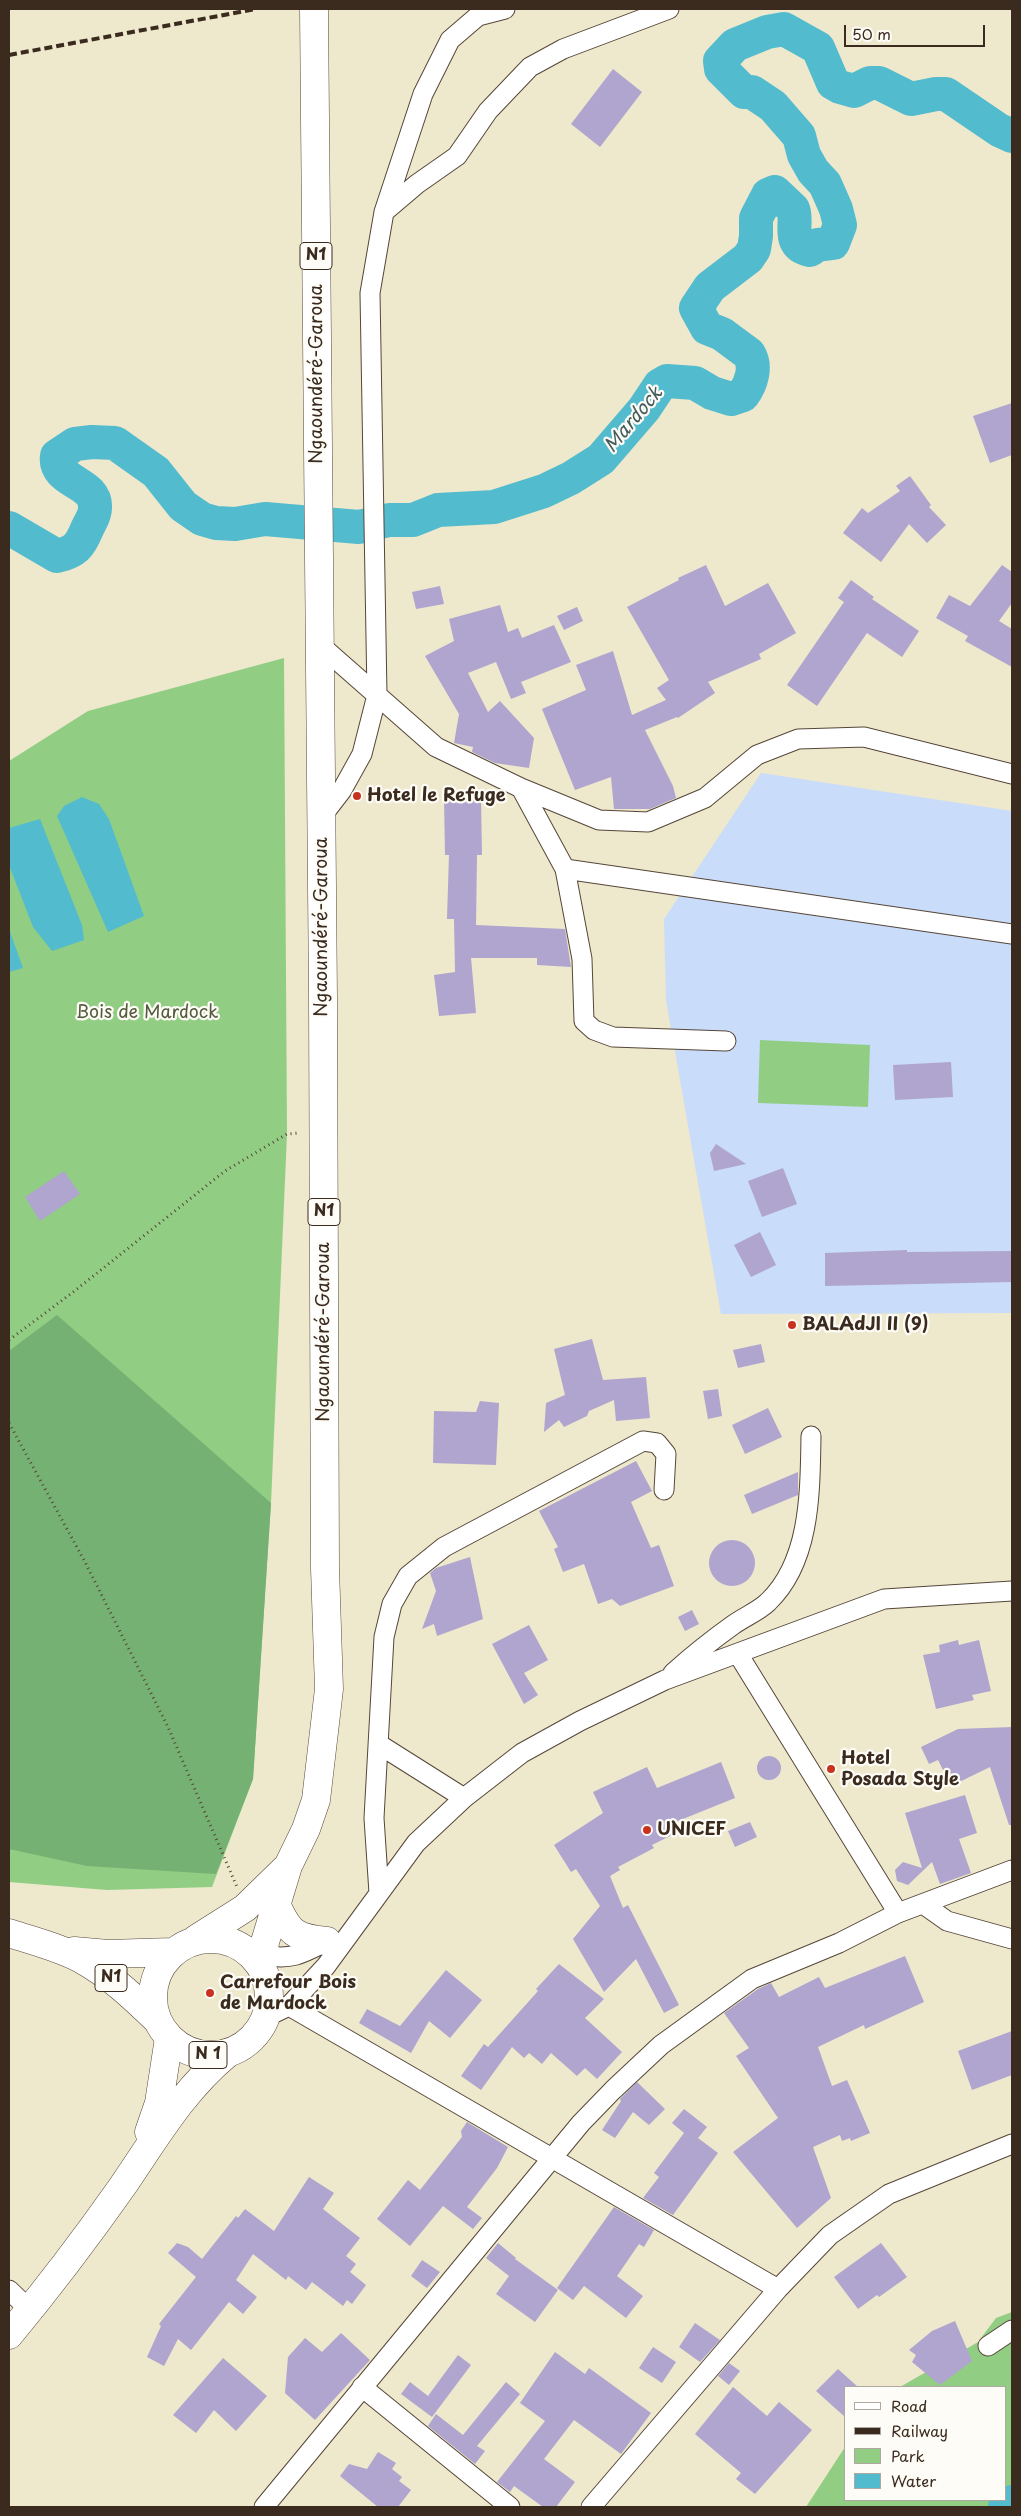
<!DOCTYPE html>
<html>
<head>
<meta charset="utf-8">
<style>
	body { margin:0 }
	#map { position:relative; width:1021px; height:2516px; overflow:hidden; background:#eee8cc; font-family:"Playpen Sans",sans-serif }
	canvas { display:block }
	.frame { position:absolute; inset:0; border:10px solid #3b2a1e; pointer-events:none }
	.legend { position:absolute; left:844px; top:2386px; width:162px; height:115px; box-sizing:border-box; background:#fdfcf7; border:1px solid #afa8a0; margin:0; padding:6px 9px; list-style:none; font-size:15px; color:#3b2a1e }
	.legend li { display:flex; align-items:center; gap:10px; height:25px }
	.legend b { width:25px; border:1px solid #afa8a0 }
	.scale { position:absolute; left:844px; top:25px; width:141px; height:22px; box-sizing:border-box; border:2px solid #3b2a1e; border-top:0; padding-left:6px; font-size:15px; line-height:18px; white-space:nowrap; color:#3b2a1e; -webkit-text-stroke:4px #fdfcf7; paint-order:stroke }
</style>
</head>
<body>
<div id="map">
<canvas width="1021" height="2516"></canvas>
<div class="frame"></div>
<ul class="legend">
<li><b style="height:6px;background:#fff"></b>Road</li>
<li><b style="height:6px;background:#3b2a1e"></b>Railway</li>
<li><b style="height:14px;background:#91ce84"></b>Park</li>
<li><b style="height:14px;background:#52bbce"></b>Water</li>
</ul>
<div class="scale">50 m</div>
</div>
<script>
const ctx = document.querySelector('canvas').getContext('2d');
ctx.lineJoin = 'round';
function fill(path, color) { ctx.fillStyle = color; ctx.fill(path, 'evenodd'); }
function trace(path, color, width, dash) { ctx.strokeStyle = color; ctx.lineWidth = width; ctx.lineCap = dash ? 'butt' : 'round'; ctx.setLineDash(dash || []); ctx.stroke(path); }
function drawText(font, color, halo, rows, align = 'center') {
  ctx.font = font + ' "Playpen Sans",sans-serif'; ctx.lineWidth = 4.5; ctx.setLineDash([]); ctx.textBaseline = 'middle'; ctx.strokeStyle = halo; ctx.fillStyle = color; for (const [text, x, y, turn = 0] of rows) {
    ctx.save(); ctx.translate(x, y); ctx.rotate((+turn || 0) * Math.PI / 180); ctx.textAlign = isNaN(turn) ? turn : align; if (halo) ctx.strokeText(text, 0, 0); ctx.fillText(text, 0, 0); ctx.restore();
  }
}
const built = new Path2D(`
	M761,773l251,38v502l-291,1 -55,-314 -2,-81z`);
const green = new Path2D(`
	M284,658l3,476 -16,369 -18,276 -41,108 -105,3 -98,-8v-1121l79,-50z
	M760,1040l110,5 -2,62 -110,-4z
	M1012,2312v195h-206l39,-60v53h160v-113h-105l78,-45 18,-24z`);
const forest = new Path2D(`
	M57,1315l214,188 -18,276 -37,95 -129,-8 -78,-17v-498z`);
const water = new Path2D(`
	M82,797l17,7 10,15 35,97 -36,16 -51,-116 7,-10z
	M40,819l42,106 2,15 -32,11 -19,-24 -24,-62v-37z
	M9,929l14,39 -14,4z`);
const river = new Path2D(`
	M9,528l48,28c18,-4 23,-10 30,-27 3,-7 8,-13 8,-21 2,-27 -42,-25 -38,-52l18,-12 17,-2 23,1 41,29 27,34 19,13 14,4 19,1 30,-5 94,8 30,-7h24l25,-10 56,-3 50,-16 27,-13 30,-19 43,-50 16,-24 7,-4 28,2 17,10 19,6 12,-4c8,-11 14,-28 6,-41l-27,-20 -15,-6 -11,-20 14,-21 38,-29 6,-9 2,-13v-18l12,-23 7,-3 18,17c6,13 -8,36 17,41l7,-5 16,-2 7,-18 -4,-16 -11,-25 -12,-13 -9,-16 -5,-19 -26,-30 -21,-14h-8l-23,-23 -1,-8 15,-16 32,-13 17,-3 34,19 15,35 7,4 14,4 16,-8h9l32,16 25,-5h10l53,36 13,6
	M1005,2507l7,-5`);
const building = new Path2D(`
	M613,69l29,23 -42,55 -29,-23z
	M1012,403v52l-22,8 -17,-47z
	M910,476l21,29 -2,2 17,18 -19,18 -18,-19 -28,38 -38,-29 19,-25 6,5 32,-22 -4,-5z
	M706,565l19,41 43,-23 28,50 -37,21 2,5 -53,23 7,11 -37,25 -1,-1 -32,13 28,56 3,12 -26,11h-36l-3,-32 -36,13 -33,-81 44,-19 -10,-25 37,-14 19,64 34,-15 -9,-12 12,-8 -42,-73 52,-27 -1,-2z
	M1002,565l10,7v31l-13,18 13,8v38l-47,-26 3,-5 -32,-18 13,-23 21,11z
	M851,580l23,17 -2,2 47,32 -17,26 -35,-24 -50,73 -30,-21 57,-83 -6,-4z
	M440,586l4,18 -28,5 -4,-17z
	M500,605l8,27 10,-4 4,10 32,-13 17,37 -50,20 5,11 -15,6 -15,-37 -28,11 20,39 12,-11 34,37 -5,30 -34,-5 -23,-11 1,-5 -19,-4 5,-29 -34,-58 29,-15 -5,-22z
	M577,607l6,14 -19,9 -7,-14z
	M444,798h37l1,57h-5l-1,70 89,4 6,38 -34,-2v-7h-66l5,55 -37,3 -5,-41 21,-3 -1,-53h-7l2,-64h-4z
	M951,1062l2,35 -58,3 -2,-35z
	M716,1144l30,20 -32,7 -4,-18z
	M783,1168l14,36 -35,13 -14,-36z
	M64,1171l16,23 -40,27 -15,-24z
	M760,1232l16,33 -25,12 -17,-32z
	M907,1250v2l105,-1v31l-187,4v-33z
	M592,1339l11,41 43,-3 4,41 -34,3 -2,-21 -25,11 -2,5 -23,11 -5,-7 -15,12 2,-29 19,-8 -11,-46z
	M761,1344l4,18 -27,6 -5,-18z
	M718,1389l4,27 -14,3 -5,-28z
	M480,1401l19,2 -3,62 -63,-2 1,-52 42,1z
	M768,1408l14,29 -37,17 -13,-29z
	M636,1461l16,30 -21,11 20,46 8,-3 15,41 -54,20 -8,-7 -14,5 -14,-40 -21,8 -9,-23 4,-2 -19,-36z
	M798,1472v23l-46,19 -8,-19z
	M709 1563a23 23 0 1 1 46 0a23 23 0 1 1-46 0Z
	M470,1557l13,62 -46,17 -3,-12 -12,5 14,-38 -6,-18 6,-5z
	M692,1610l7,14 -14,7 -7,-14z
	M529,1625l19,35 -24,13 14,22 -14,9 -32,-60z
	M958,1640l1,5 20,-5 12,51 -19,4 2,5 -38,9 -13,-54 17,-3 -1,-7z
	M1012,1727v98h-3l-19,-58 -39,19 -13,-26 -9,4 -8,-17 37,-18z
	M757 1768a12 12 0 1 1 24 0a12 12 0 1 1-24 0Z
	M721,1762l14,36 -62,25 5,9 -26,13 2,3 -36,19 2,3 -10,6 13,32 5,-3 51,100 -15,8 -28,-54 -32,33 -31,-53 27,-33 -24,-37 -5,3 -17,-27 49,-32 -10,-21 54,-25 10,21z
	M965,1795l12,38 -18,6 12,34 -31,11 -8,-22 -24,23 -11,-4 -2,-11 8,-8 19,6 -17,-55z
	M750,1822l7,15 -22,10 -7,-16z
	M905,1956l19,46 -59,27 -1,-4 -46,22 14,39 15,-6 23,53 -19,8 -1,-3 -8,3 -2,-6 -27,12 18,51 -34,30 -64,-76 45,-34 -42,-62 13,-8 -25,-35 34,-24 13,-6 8,14 40,-20 6,11z
	M559,1964l45,35 -19,19 37,34 -25,27 -12,-11 -8,8 -26,-23 -9,11 -13,-11 -5,5 -12,-11 -31,43 -20,-14 23,-32 4,3 50,-56 -2,-2z
	M446,1970l36,30 -32,38 -21,-17 -18,32 -52,-30 8,-14 33,17z
	M1012,2031v44l-40,15 -14,-39z
	M637,2082l28,27 -16,16 -16,-13 -18,26 -13,-8 19,-29 -1,-2z
	M684,2109l23,18 -9,11 20,15 -45,62 -30,-17 16,-21 -5,-4 30,-40 -12,-10z
	M467,2122l41,25 -11,21 -30,39 15,11 -9,11 -30,-23 -33,40 -33,-27 31,-39 12,10 42,-53 -1,-6z
	M309,2177l25,16 -11,16 37,29 -14,18 10,8 -6,8 16,13 -14,19 -5,-4 -4,6 -31,-24 -6,8 -18,-14 -2,4 -33,-26 -17,26 21,17 -14,17 -14,-12 -38,48 -13,-11 -14,27 -17,-9 14,-31 -2,-2 37,-47 -28,-24 9,-10 11,4 14,12 34,-43 2,2 7,-9 29,22z
	M614,2207l40,23 -10,17 -5,-3 -22,32 26,20 -17,22 -42,-32 -11,14 -16,-12z
	M498,2243l18,15 -1,1 43,31 -23,32 -39,-28 13,-18 -23,-18z
	M881,2243l26,34 -28,20 -2,-2 -19,14 -24,-32z
	M422,2260l18,12 -13,16 -16,-12z
	M955,2321l17,40 -32,24 -28,-23 4,-7 -7,-5 23,-19z
	M695,2323l25,17 -20,22 -21,-15z
	M341,2333l29,27 -55,60 -30,-27 3,-36 17,-19 17,14z
	M653,2347l23,15 -14,21 -23,-15z
	M555,2352l30,22 4,-6 62,45 -30,41 -47,-34 -30,39 31,23 -19,25h-13l-29,-21 -4,6 -13,-10 48,-61 -25,-18z
	M458,2355l13,10 -39,52 -31,-23 9,-12 18,14z
	M223,2358l44,38 -31,35 -22,-21 -18,23 -23,-18z
	M729,2363l11,8 -11,14 -11,-9z
	M838,2369l20,18h-13v30l-29,-26z
	M506,2382l14,12 -43,52 8,5 -10,13 -47,-38 8,-12 27,21z
	M733,2387l34,29 12,-14 33,28 -57,64 -19,-15 5,-6 -46,-39z
	M378,2452l18,11 -4,6 10,8 -3,4 12,9 -13,17h-20l-38,-31 9,-12 18,5z`);
const path = new Path2D(`
	M9,1340l63,-47 153,-122 62,-37 13,-1
	M9,1423l76,139 83,165 69,160`);
const street = new Path2D(`
	M384,212l33,-28 40,-28 31,-45 42,-44 33,-18 106,-40
	M320,645l116,102 85,41 78,32 49,2 57,-24 52,-43 41,-16 66,-2 148,37
	M521,788l44,81 17,90 2,62 10,9 19,7 113,4
	M322,816l20,-26 20,-36 15,-59 -7,-402 14,-81 39,-118 27,-54 28,-24 27,-7
	M565,869l447,65
	M738,1654l160,259
	M673,1673c19,-17 39,-33 60,-48 11,-8 26,-14 35,-23 43,-41 42,-111 43,-166
	M380,1745l84,53
	M379,1893l-5,-75 10,-181 8,-33 16,-28 36,-29 199,-106 14,2 9,11 -2,36
	M923,1904l24,17 65,18
	M264,1955c27,6 40,-2 63,-14
	M289,2006l489,283
	M266,2017l23,-11 37,-40 90,-123 48,-45 58,-45 58,-32 85,-41 219,-81 128,-8
	M9,2290l21,20
	M988,2346l24,-16
	M362,2387l148,120
	M264,2507l317,-384 32,-33 48,-45 91,-66 87,-36 59,-30 114,-43
	M591,2507l187,-218 52,-54 59,-41 123,-50`);
const secondary = new Path2D(`
	M149,2132l10,-29 10,-65
	M9,2335c40,-48 77,-97 113,-148 33,-48 60,-96 106,-134`);
const highway = new Path2D(`
	M276,1904c13,29 19,34 51,37
	M9,1933c24,8 50,14 72,26 29,16 52,38 76,61
	M153 1997a58 58 0 1 1 116 0a58 58 0 1 1-116 0Z
	M196,1939l49,-31 40,-39
	M74,1951l34,3 65,-2
	M262,1968l3,-26 23,-76 18,-37 10,-29 13,-111 -4,-121 -2,-571 -9,-988`);
const rail = new Path2D(`
	M9,55l247,-46`);
const markers = [
	[357,796,5,"#c8321e"],
	[792,1325,5,"#c8321e"],
	[831,1769,5,"#c8321e"],
	[647,1830,5,"#c8321e"],
	[210,1993,5,"#c8321e"]
];
const shields = [
	[316,256,32],
	[324,1212,32],
	[111,1978,32],
	[208,2055,38]
];
const shieldNames = [
	["N1",316,256],
	["N1",324,1212],
	["N1",111,1978],
	["N 1",208,2055]
];
const streetNames = [
	["Ngaoundéré-Garoua",317,374,-90],
	["Ngaoundéré-Garoua",322,927,-90],
	["Ngaoundéré-Garoua",324,1332,-90]
];
const poiNames = [
	["Hotel le Refuge",367,796],
	["BALAdJI II (9)",802,1325],
	["Hotel",841,1759],
	["Posada Style",841,1780],
	["UNICEF",657,1830],
	["Carrefour Bois",220,1983],
	["de Mardock",220,2004]
];
const parkNames = [
	["Bois de Mardock",147,1013]
];
const waterNames = [
	["Mardock",634,420,-50]
];
fill(built, '#c9dcf9');
fill(green, '#91ce84');
fill(forest, '#74b172');
fill(water, '#52bbce');
trace(river, '#52bbce', 34);
fill(building, '#afa5cf');
trace(street, '#564638', 21);
trace(secondary, '#564638', 29);
trace(highway, '#564638', 29);
trace(path, '#564638', 3, [1, 4]);
trace(street, '#fff', 19);
trace(secondary, '#fff', 28);
trace(highway, '#fff', 28);
trace(rail, '#3b2a1e', 4, [8, 4]);
for (const [x, y, r, color] of markers) { const dot = new Path2D(); dot.arc(x, y, r, 0, 2 * Math.PI); ctx.fillStyle = color; ctx.fill(dot); trace(dot, '#fdfcf7', 2); }
for (const [x, y, w] of shields) { const box = new Path2D(); box.roundRect(x - w / 2, y - 13.5, w, 27, 4); ctx.fillStyle = '#fdfcf7'; ctx.fill(box); trace(box, '#3b2a1e', 1); }
drawText('bold 16px', '#3b2a1e', null, shieldNames);
drawText('18px', '#3b2a1e', '#fdfcf7', streetNames);
drawText('bold 18px', '#3b2a1e', '#fdfcf7', poiNames, 'left');
drawText('18px', '#555b3d', '#fdfcf7', parkNames);
drawText('italic 19px', '#435d5c', '#fdfcf7', waterNames);
</script>
</body>
</html>
